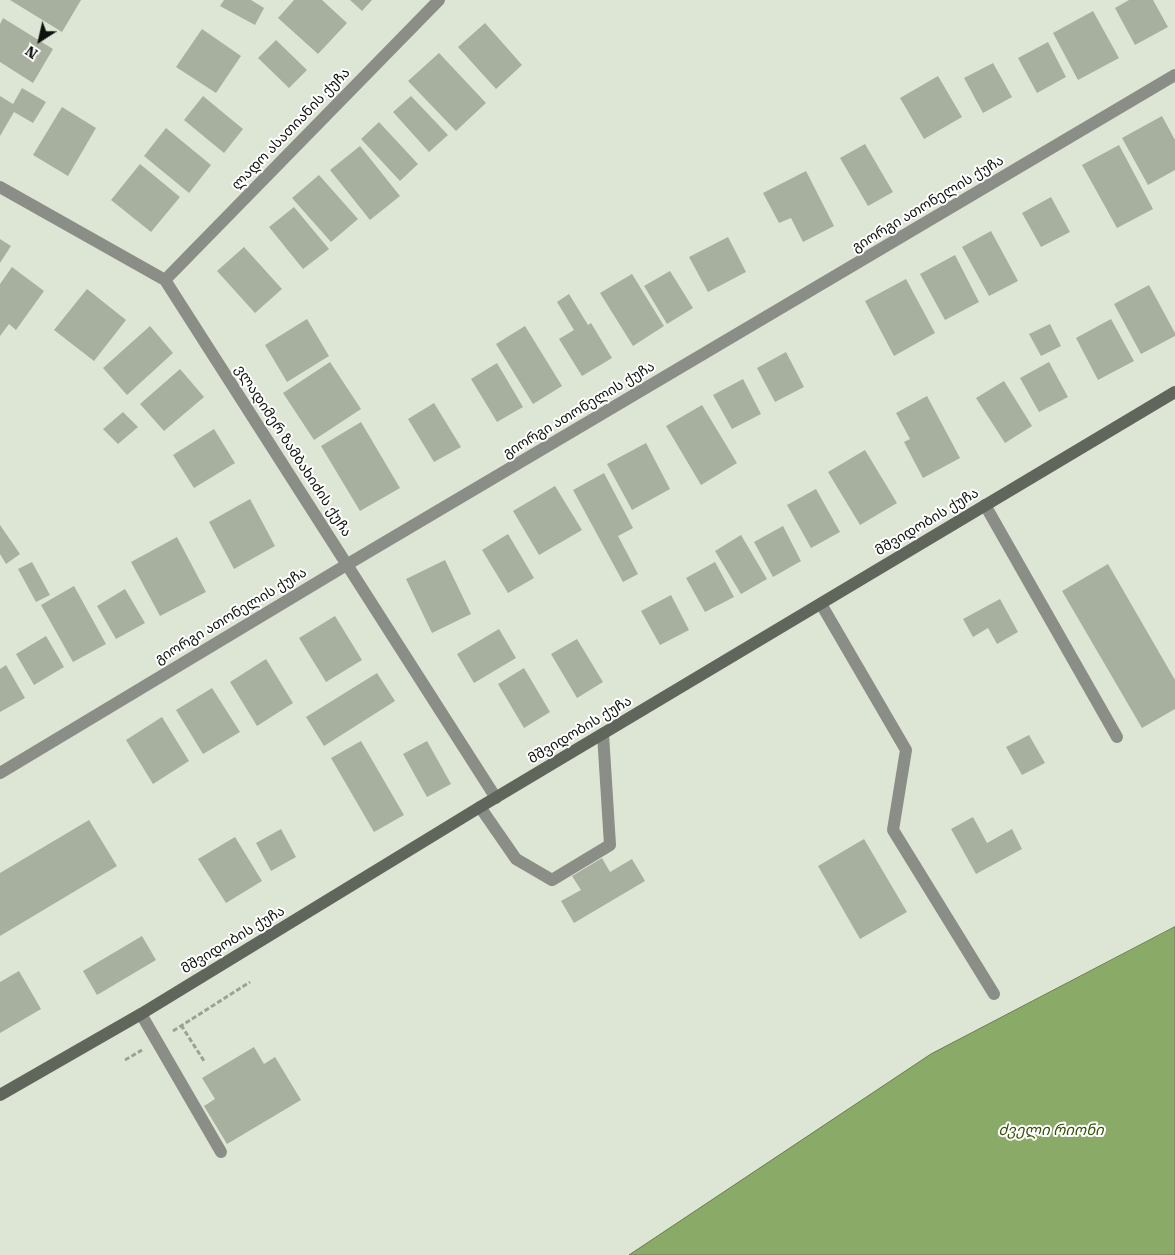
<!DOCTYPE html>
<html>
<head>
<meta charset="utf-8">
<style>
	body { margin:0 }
	#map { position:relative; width:1175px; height:1255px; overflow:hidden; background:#dde6d4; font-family:"Roboto Serif",serif }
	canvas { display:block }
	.north { position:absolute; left:15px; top:15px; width:50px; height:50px; -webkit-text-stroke:4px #fff; paint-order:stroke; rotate:215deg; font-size:14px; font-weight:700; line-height:20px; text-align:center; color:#0f120c }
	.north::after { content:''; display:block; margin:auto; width:18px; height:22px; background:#0f120c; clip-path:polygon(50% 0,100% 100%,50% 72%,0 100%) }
</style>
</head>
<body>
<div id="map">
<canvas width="1175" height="1255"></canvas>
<div class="north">N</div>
</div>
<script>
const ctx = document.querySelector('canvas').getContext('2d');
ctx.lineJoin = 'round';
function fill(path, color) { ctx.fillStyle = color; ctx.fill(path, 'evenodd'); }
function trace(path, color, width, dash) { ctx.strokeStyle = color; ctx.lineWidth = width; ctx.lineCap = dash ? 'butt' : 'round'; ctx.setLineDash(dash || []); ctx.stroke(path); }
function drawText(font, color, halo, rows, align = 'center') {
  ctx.font = font + ' "Roboto Serif","Noto Sans Georgian",serif'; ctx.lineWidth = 4; ctx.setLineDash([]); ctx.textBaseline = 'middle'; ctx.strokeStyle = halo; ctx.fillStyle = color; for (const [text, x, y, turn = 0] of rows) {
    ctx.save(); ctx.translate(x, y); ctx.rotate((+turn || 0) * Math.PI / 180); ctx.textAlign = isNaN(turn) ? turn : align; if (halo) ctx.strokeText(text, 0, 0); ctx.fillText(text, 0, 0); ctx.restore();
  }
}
const water = new Path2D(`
	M1175,927v328h-546l302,-201z`);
const building = new Path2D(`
	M10,0h71l-19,32z
	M224,0h27l13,8 -9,17 -35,-19z
	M294,0h28l25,23 -29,31 -40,-36z
	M350,0h22l-10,11z
	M1129,0h24l15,27 -33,18 -20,-37z
	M1093,11l26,47 -41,22 -25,-47z
	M3,18l50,31 -20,34 -33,-21v-38z
	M485,23l37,42 -26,24 -38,-42z
	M202,29l39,27 -25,37 -40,-26z
	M276,40l31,30 -18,18 -31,-30z
	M1048,42l18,35 -29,16 -19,-35z
	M439,53l47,50 -30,28 -48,-50z
	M993,63l19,34 -29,16 -19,-35z
	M938,76l24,41 -38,22 -24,-41z
	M22,88l24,14 -13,21 -19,-11 -14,24v-40l13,8z
	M203,96l40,33 -19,24 -40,-33z
	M411,96l37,39 -19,17 -36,-40z
	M62,107l34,21 -28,48 -35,-21z
	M1162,116l13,24v30l-27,15 -26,-47z
	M379,122l39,42 -18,17 -39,-42z
	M166,128l45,37 -22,28 -45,-37z
	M865,144l28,48 -25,14 -28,-48z
	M1119,145l34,64 -36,19 -35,-63z
	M360,146l40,50 -30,24 -40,-50z
	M140,164l40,33 -29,35 -40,-32z
	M806,171l28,55 -31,16 -12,-24 -12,5 -16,-30z
	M319,175l39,44 -27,23 -39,-44z
	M1051,197l19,35 -29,15 -19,-34z
	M294,207l35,42 -26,20 -34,-42z
	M991,231l27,50 -29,15 -27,-49z
	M728,237l18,35 -38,20 -19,-35z
	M0,239l11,7 -11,17z
	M244,247l38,42 -27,24 -38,-42z
	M955,255l24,47 -34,18 -25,-46z
	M12,267l32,24 -28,39 -7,-6 -9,12v-52z
	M670,271l23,37 -26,16 -23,-38z
	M632,274l32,52 -31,20 -33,-53z
	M906,279l29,54 -41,23 -29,-55z
	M1149,285l26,48v3l-34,18 -27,-50z
	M87,289l39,31 -32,41 -40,-31z
	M569,294l19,31 3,-2 21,35 -30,18 -23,-37 15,-9 -17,-28z
	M307,319l22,37 -42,26 -22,-37z
	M1111,319l23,42 -36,19 -22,-42z
	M1050,324l11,22 -20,10 -12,-22z
	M150,326l23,27 -46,42 -24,-27z
	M525,326l37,60 -29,18 -37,-60z
	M786,352l18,35 -29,15 -18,-34z
	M330,362l31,47 -47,31 -31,-47z
	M1049,362l19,35 -29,15 -19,-34z
	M497,363l26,44 -26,15 -26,-43z
	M180,369l24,28 -40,34 -24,-27z
	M743,379l18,35 -29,15 -19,-34z
	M1004,381l28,45 -27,17 -29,-45z
	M927,396l33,62 -37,20 -19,-36 6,-3 -14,-26z
	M434,403l27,44 -27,15 -26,-43z
	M702,405l35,58 -36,22 -35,-59z
	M123,412l15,15 -20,17 -15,-15z
	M361,422l39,66 -40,23 -39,-65z
	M214,429l21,34 -41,25 -21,-33z
	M646,443l24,46 -38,21 -25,-46z
	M865,450l32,53 -37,22 -32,-53z
	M604,473l29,55 -15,8 20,38 -15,8 -50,-92z
	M555,486l27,44 -43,25 -26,-44z
	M816,489l24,43 -29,16 -24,-43z
	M250,499l25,47 -41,23 -25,-47z
	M0,525l20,29 -14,10 -6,-10z
	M783,526l18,35 -28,16 -19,-35z
	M508,534l26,44 -26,15 -26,-43z
	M741,535l26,44 -26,15 -26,-43z
	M177,537l29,55 -46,24 -29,-54z
	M445,560l26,54 -39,19 -26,-54z
	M32,562l18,33 -14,7 -18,-33z
	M715,562l19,35 -29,15 -19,-34z
	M1108,564l67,116v29l-33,19 -80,-137z
	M74,586l32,58 -33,18 -32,-57z
	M125,589l20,34 -29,16 -19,-33z
	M671,595l18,35 -29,15 -19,-34z
	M1000,599l18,33 -21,12 -9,-16 -15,9 -10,-18z
	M335,616l27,44 -36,22 -27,-44z
	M499,629l17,29 -42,25 -17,-29z
	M46,636l18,31 -30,18 -18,-31z
	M577,639l26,43 -26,16 -26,-44z
	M266,659l27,44 -36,23 -27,-44z
	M6,665l19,33 -25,14v-43z
	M524,668l26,44 -26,16 -26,-44z
	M377,673l18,28 -71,45 -18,-29z
	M212,688l28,44 -37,22 -27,-44z
	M162,717l27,44 -36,23 -27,-44z
	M1029,735l16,28 -23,12 -16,-28z
	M361,741l43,74 -30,17 -43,-74z
	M427,741l24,43 -24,13 -24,-43z
	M973,817l14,26 25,-14 10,20 -46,25 -25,-45z
	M89,820l28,46 -117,70v-63z
	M281,829l15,28 -25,14 -15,-28z
	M235,837l27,44 -36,22 -28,-44z
	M864,839l43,73 -47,27 -42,-73z
	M602,858l8,14 22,-13 13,22 -71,42 -13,-22 20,-11 -9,-14z
	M142,936l14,24 -59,35 -14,-24z
	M19,971l22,38 -41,24v-51z
	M254,1047l10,17 11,-7 26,43 -74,44 -23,-38 11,-7 -13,-21z`);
const path = new Path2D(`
	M181,1025l23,36
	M173,1031l77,-49
	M125,1060l17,-10`);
const lane = new Path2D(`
	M985,505l132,232
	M821,604l85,146 -13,80 101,164
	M480,807l36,52 36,21 58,-35 -7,-111
	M141,1014l80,138`);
const street = new Path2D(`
	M0,187l165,93 331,518
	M165,280l274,-280
	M0,773l348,-209 827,-489`);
const secondary = new Path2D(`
	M0,1095l141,-81 339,-207 695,-415`);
const streetNames = [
	["ლადო ასათიანის ქუჩა",291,129,-46],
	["გიორგი ათონელის ქუჩა",928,204,-31],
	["გიორგი ათონელის ქუჩა",579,410,-31],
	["ვლადიმერ ზამბახიძის ქუჩა",293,451,57],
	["მშვიდობის ქუჩა",927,522,-31],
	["გიორგი ათონელის ქუჩა",231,616,-31],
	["მშვიდობის ქუჩა",580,730,-31],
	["მშვიდობის ქუჩა",233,940,-31]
];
const waterNames = [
	["ძველი რიონი",1051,1131]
];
fill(water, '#8aab67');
trace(water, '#657d4c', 1);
fill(building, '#a7b09e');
trace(path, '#9ba294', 3, [5, 2.5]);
trace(lane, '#8a8e87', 12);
trace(street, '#8a8e87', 12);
trace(secondary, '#61665c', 12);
drawText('14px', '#0f120c', '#fff', streetNames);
drawText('italic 15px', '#355204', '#fff', waterNames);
</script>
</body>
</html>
